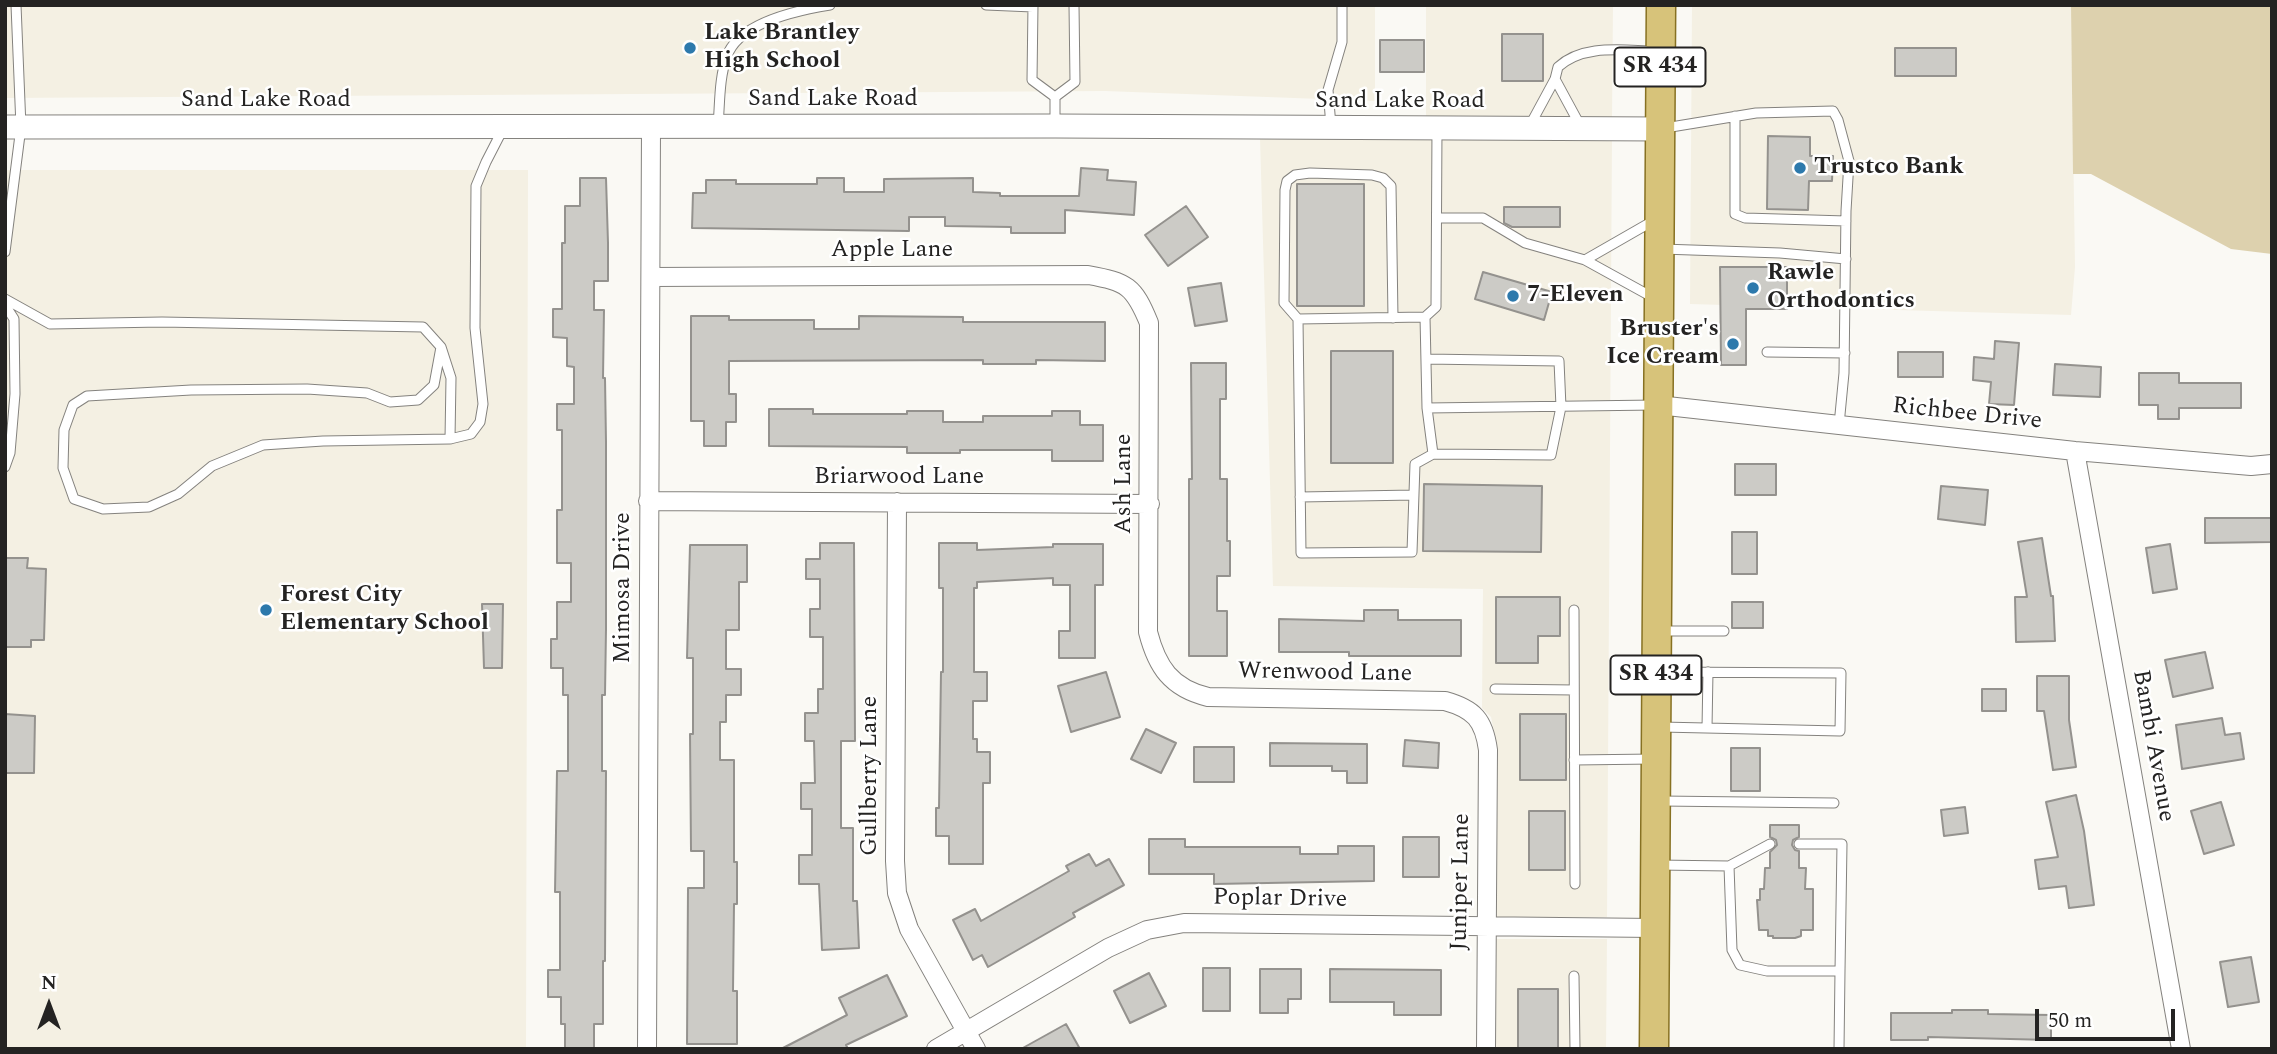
<!DOCTYPE html>
<html>
<head>
<meta charset="utf-8">
<style>
	body { margin:0 }
	#map { position:relative; width:2277px; height:1054px; overflow:hidden; background:#faf9f4; font-family:Spectral,serif }
	canvas { display:block }
	.frame { position:absolute; inset:0; border:7px solid #242322; pointer-events:none }
	.north { position:absolute; left:14px; top:970px; width:70px; height:70px; -webkit-text-stroke:5px #fff; paint-order:stroke; rotate:0deg; font-size:19px; font-weight:700; line-height:28px; text-align:center; color:#242322 }
	.north::after { content:''; display:block; margin:auto; width:24px; height:32px; background:#242322; clip-path:polygon(50% 0,100% 100%,50% 72%,0 100%) }
	.scale { position:absolute; left:2035px; top:1009px; width:140px; height:32px; box-sizing:border-box; border:4px solid #242322; border-top:0; padding-left:9px; font-size:21px; line-height:24px; white-space:nowrap; color:#242322; -webkit-text-stroke:5px #fff; paint-order:stroke }
</style>
</head>
<body>
<div id="map">
<canvas width="2277" height="1054"></canvas>
<div class="frame"></div>
<div class="north">N</div>
<div class="scale">50 m</div>
</div>
<script>
const ctx = document.querySelector('canvas').getContext('2d');
ctx.lineJoin = 'round';
function fill(path, color) { ctx.fillStyle = color; ctx.fill(path, 'evenodd'); }
function trace(path, color, width, dash) { ctx.strokeStyle = color; ctx.lineWidth = width; ctx.lineCap = dash ? 'butt' : 'round'; ctx.setLineDash(dash || []); ctx.stroke(path); }
function drawText(font, color, halo, rows, align = 'center') {
  ctx.font = font + ' Spectral,serif'; ctx.lineWidth = 5; ctx.setLineDash([]); ctx.textBaseline = 'middle'; ctx.strokeStyle = halo; ctx.fillStyle = color; for (const [text, x, y, turn = 0] of rows) {
    ctx.save(); ctx.translate(x, y); ctx.rotate((+turn || 0) * Math.PI / 180); ctx.textAlign = isNaN(turn) ? turn : align; if (halo) ctx.strokeText(text, 0, 0); ctx.fillText(text, 0, 0); ctx.restore();
  }
}
const built = new Path2D(`
	M5,5h1370v96l-270,-10 -1100,7z
	M1426,5h187l-1,113 -186,-1z
	M1692,5h379l4,262 -4,48 -381,-11z
	M1260,138l352,2 -5,777h-111l2,-167 -7,-33 -9,-9 1,-119 -210,-3z
	M5,170h523l-2,879h-521z
	M1496,939h111l-1,110h-110z`);
const green = new Path2D(`
	M2071,5h201v249l-41,-5 -140,-75h-18z`);
const building = new Path2D(`
	M1502,34h41v47h-41z
	M1380,40h44v32h-44z
	M1895,48h61v28h-61z
	M1768,136l42,1v19h23l-1,25h-23l-1,29 -41,-1z
	M1081,168l27,2 -1,10 29,2 -2,33 -69,-5v23h-54v-6l-66,-1v-9h-36v14l-217,-3 1,-35h13v-13h30v4h81v-6h27v14h40v-13l89,-1v14l27,1v3h79z
	M580,178h26l2,65v38h-14v29h10l-1,68h2l1,64v187l-1,66h-3v76h4l-1,190h-2v63h-9v25h-29v-25h-4v-27h-13v-27h12v-78h-5l2,-121h11v-76h-5v-27h-12v-29h6v-37h14v-39h-14v-53h5v-80h-5v-26h17v-37l-7,-1v-28l-14,-1v-28h9v-66h3v-37h15z
	M1297,184h67v122h-67z
	M1186,206l22,31 -40,29 -23,-31z
	M1504,207h56v20h-48l-8,-4z
	M1720,267h67v42h-41v56h-25z
	M1483,272l69,20 -8,28 -69,-21z
	M1221,283l6,38 -32,5 -7,-38z
	M691,316h38v4h85v9h45v-13l104,1v5h142v39l-69,-1v4h-53v-4l-254,1v33h7v28h-10v24h-22v-25h-13z
	M1995,341l24,2 -5,62 -25,-1 2,-22 -18,-2 1,-23 20,2z
	M1331,351h62v112h-62z
	M1898,352h45v25h-45z
	M1191,363h35v36h-6v80h7v62h3v35h-13v35h10v45h-38v-177h3z
	M2055,364l46,3 -1,30 -47,-2z
	M2139,373h40v10h62v25h-62v11h-21v-14h-19z
	M769,409h44v5h94v-3h36v11h40v-6h69v-5h28v14h23v36h-51v-11h-92v3h-53v-6l-138,-1z
	M1735,464h41v31h-41z
	M1424,484l118,2 -1,66 -118,-1z
	M1941,486l47,4 -3,35 -47,-6z
	M2205,518h67v24l-67,1z
	M1732,532h25v42h-25z
	M2042,538l9,58h2l2,45 -39,1 -1,-45h12l-9,-55z
	M820,543h34l1,198h-14v87h12v73h4l2,47 -37,2 -3,-66h-20v-29h13v-46h-11v-26h14l-1,-42h-9v-28h13v-24h5v-52h-13v-28h10v-30h-14v-20h14z
	M939,543h38v7l76,-3v-3h50v41h-8v73h-36v-27h11v-46h-17v-7l-76,4v6h-3v84h13v29h-14v38h4v13h13v31h-7v81h-34v-28h-13v-28h3l2,-136h2v-84h-4z
	M2170,544l7,45 -24,4 -7,-45z
	M690,545h57v37h-8v48h-13v39h15v26h-15v27h-6v38h14v102h3v42h-3l-1,87h4v53h-50l1,-156h16v-37h-13l-1,-117h3v-76h-6z
	M5,558h23l-1,10 19,1 -2,71h-13v7h-26z
	M1496,597h64v39h-22v27h-42z
	M1732,602h31v26h-31z
	M482,604h21l-1,64h-18z
	M1364,610h34v10h63v36h-112v-4h-70v-33l85,2z
	M2205,652l8,36 -40,9 -8,-37z
	M1106,672l14,45 -49,15 -13,-46z
	M2037,676h32v44l7,47 -23,3 -9,-59h-7z
	M1982,689h24v22h-24z
	M5,714l30,2 -1,57h-29z
	M1520,714h46v66h-46z
	M2222,718l3,17 15,-2 4,26 -62,10 -6,-44z
	M1146,729l30,14 -15,30 -30,-14z
	M1405,740l34,3 -1,25 -35,-2z
	M1270,743l97,1v39h-20v-12h-15v-5h-62z
	M1194,747h40v35h-40z
	M1731,748h29v43h-29z
	M2076,795l8,36 10,74 -25,3 -3,-22 -27,3 -4,-29 23,-3 -12,-55z
	M2221,802l13,43 -30,9 -13,-43z
	M1965,807l3,26 -24,3 -3,-26z
	M1529,811h36v59h-36z
	M1770,825h29v12l-6,3 -1,5 3,5 4,1v17h7l-1,21h8v41h-12v6l-6,2h-22v-2h-5v-6h-9l-2,-30h3v-11h4l1,-21h5v-16l7,-7 -1,-5 -6,-3z
	M1403,837h36v40h-36z
	M1149,839h36v8h115v7h38v-8h36v35l-160,3v-10h-65z
	M1089,854l7,12 13,-7 15,26 -51,28 2,4 -87,50 -6,-12 -9,5 -20,-40 22,-11 6,12 88,-50 -3,-5z
	M2251,957l8,45 -31,5 -8,-45z
	M1203,968h27v43h-27z
	M1260,969h41v30h-13v14h-28z
	M1330,969l111,1v45h-47v-13h-64z
	M1149,973l17,33 -36,17 -16,-32z
	M887,975l20,41 -61,29 2,4h-67l66,-34 -8,-17z
	M1518,989h40v60h-40z
	M1952,1010h36v4l63,1v25l-123,-3v3h-37v-27h61z
	M1066,1024l14,25h-59z`);
const service = new Path2D(`
	M986,5l47,2
	M1033,5l-1,75 23,17
	M1555,79l3,-12c26,-24 67,-16 100,-16
	M1055,97l20,-15 -1,-77
	M1735,116v98l10,4 101,3
	M718,126c2,-24 1,-48 9,-70 12,-34 72,-46 103,-51
	M1055,126v-29
	M1331,126l-3,-36 14,-48v-37
	M1529,127l26,-48 26,48
	M1437,128l-1,179 -11,10 2,91 229,-3
	M1665,128l91,-15 77,-2 5,9 11,41 -3,50 -2,162 -5,52
	M1437,218h46l42,25 60,17 69,38
	M1662,249l118,4 66,6
	M5,252l16,-125 -5,-122
	M1585,260l68,-39
	M5,299l45,25 112,-2 261,5 18,20 10,31 -1,61
	M5,305l9,14 1,75 -5,59 -5,14
	M1425,317l-127,2 3,234 111,-1 3,-88 18,-10
	M1298,319l-14,-16 1,-113 2,-9 8,-6 15,-2 62,2 11,3 8,8 2,132
	M441,347l-7,38 -16,15 -28,2 -23,-9 -60,-4 -116,1 -104,6 -14,9 -9,25 -1,38 11,31 29,10 46,-2 29,-13 34,-28 51,-21 60,-4 127,-2 21,-5 9,-12 3,-18 -8,-76 1,-142 10,-24 18,-35
	M1767,352l78,1
	M1426,359l133,2 2,46 -10,48 -118,-1 -6,-46
	M1300,497l114,-2
	M1574,610l1,274
	M1659,631h65
	M1660,672l181,1 -1,58 -179,-4
	M1495,689l79,1
	M1707,728l1,-56
	M1574,760l80,-1
	M1661,801l173,2
	M1799,844h43l-2,127
	M1657,865l72,1 3,84 8,15 27,6h73l-1,78
	M1729,866l41,-22
	M1574,976l1,73`);
const minor = new Path2D(`
	M651,277l437,-2c39,7 46,11 61,48l-1,309c9,35 23,56 60,65l237,4c29,8 39,19 43,49l-2,299
	M1658,405l417,46 176,15 21,-2
	M2075,451l106,598
	M648,501l502,3
	M897,502l-2,359 2,32 12,36 67,120
	M647,1049l4,-922
	M936,1049l172,-101 39,-18 37,-7 471,5`);
const tertiary = new Path2D(`
	M5,127l1050,-1 605,3`);
const primary = new Path2D(`
	M1654,1049l7,-1044`);
const markers = [
	[690,48,7,"#2d79ac"],
	[1800,168,7,"#2d79ac"],
	[1753,288,7,"#2d79ac"],
	[1513,296,7,"#2d79ac"],
	[1733,344,7,"#2d79ac"],
	[266,610,7,"#2d79ac"]
];
const shields = [
	[1660,67,91],
	[1656,675,91]
];
const shieldNames = [
	["SR 434",1660,67],
	["SR 434",1656,675]
];
const poiNames = [
	["Lake Brantley",704,34],
	["High School",704,62],
	["Trustco Bank",1814,168],
	["Rawle",1767,274],
	["Orthodontics",1767,302],
	["7-Eleven",1527,296],
	["Bruster's",1719,330,"right"],
	["Ice Cream",1719,358,"right"],
	["Forest City",280,596],
	["Elementary School",280,624]
];
const streetNames = [
	["Sand Lake Road",833,100],
	["Sand Lake Road",266,101],
	["Sand Lake Road",1400,102],
	["Apple Lane",892,251],
	["Richbee Drive",1967,415,6],
	["Briarwood Lane",899,478],
	["Ash Lane",1125,484,-90],
	["Mimosa Drive",624,588,-90],
	["Wrenwood Lane",1325,674,1],
	["Bambi Avenue",2152,746,80],
	["Gullberry Lane",871,776,-90],
	["Juniper Lane",1462,882,-89],
	["Poplar Drive",1280,900,1]
];
fill(built, '#f4f0e3');
fill(green, '#ddd1ae');
fill(building, '#cccbc6');
trace(building, '#94928e', 2);
trace(service, '#84827e', 11);
trace(minor, '#84827e', 20);
trace(tertiary, '#84827e', 25);
trace(primary, '#877122', 31);
trace(service, '#fff', 9);
trace(minor, '#fff', 18);
trace(tertiary, '#fff', 23);
trace(primary, '#d7c37a', 28);
for (const [x, y, r, color] of markers) { const dot = new Path2D(); dot.arc(x, y, r, 0, 2 * Math.PI); ctx.fillStyle = color; ctx.fill(dot); trace(dot, '#fff', 2.5); }
for (const [x, y, w] of shields) { const box = new Path2D(); box.roundRect(x - w / 2, y - 19.5, w, 39, 5); ctx.fillStyle = '#fff'; ctx.fill(box); trace(box, '#242322', 2); }
drawText('bold 23px', '#242322', null, shieldNames);
drawText('bold 24px', '#242322', '#fff', poiNames, 'left');
drawText('24px', '#242322', '#fff', streetNames);
</script>
</body>
</html>
